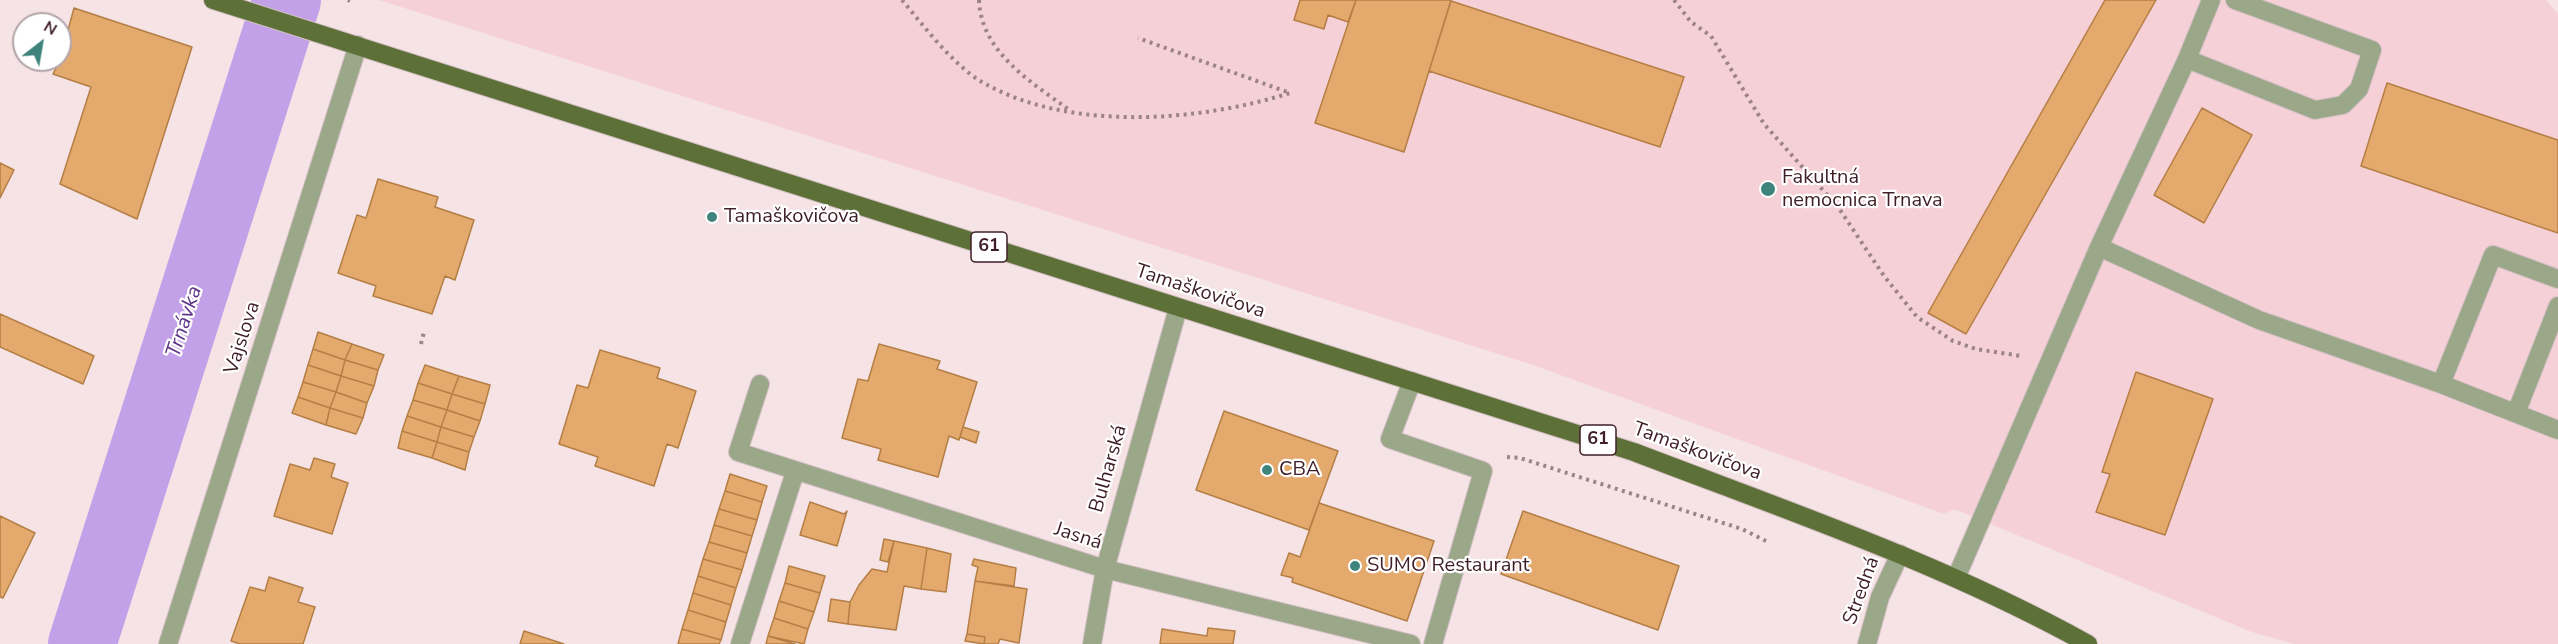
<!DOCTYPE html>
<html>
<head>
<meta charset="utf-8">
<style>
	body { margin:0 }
	#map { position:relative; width:2558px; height:644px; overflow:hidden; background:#f5e3e6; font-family:"Nunito Sans",sans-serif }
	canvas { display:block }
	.north { position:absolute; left:12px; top:12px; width:60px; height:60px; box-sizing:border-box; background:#fff; border:2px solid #b2a5a9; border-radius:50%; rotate:31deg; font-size:16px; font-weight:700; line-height:24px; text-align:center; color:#3f1f27 }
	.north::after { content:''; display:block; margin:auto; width:21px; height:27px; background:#3e847c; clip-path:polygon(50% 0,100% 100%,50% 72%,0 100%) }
</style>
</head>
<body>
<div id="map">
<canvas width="2558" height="644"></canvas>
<div class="north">N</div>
</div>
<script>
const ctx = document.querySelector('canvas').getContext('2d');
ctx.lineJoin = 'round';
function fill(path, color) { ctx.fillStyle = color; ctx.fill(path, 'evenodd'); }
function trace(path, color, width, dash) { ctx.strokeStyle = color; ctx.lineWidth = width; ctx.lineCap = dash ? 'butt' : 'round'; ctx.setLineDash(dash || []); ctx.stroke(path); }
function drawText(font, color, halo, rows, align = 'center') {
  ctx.font = font + ' "Nunito Sans",sans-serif'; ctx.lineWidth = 4.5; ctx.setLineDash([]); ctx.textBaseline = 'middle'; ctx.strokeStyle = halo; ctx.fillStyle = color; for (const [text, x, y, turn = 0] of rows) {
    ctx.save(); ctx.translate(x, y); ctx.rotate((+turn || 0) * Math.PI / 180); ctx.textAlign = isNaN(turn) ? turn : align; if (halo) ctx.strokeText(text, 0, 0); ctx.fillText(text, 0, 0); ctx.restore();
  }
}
const built = new Path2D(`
	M379,0h2167l12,14v630h-264l-42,-12 -298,-123 -10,5 -411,-149z`);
const river = new Path2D(`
	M82,644l205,-644`);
const building = new Path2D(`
	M1300,0h56l-8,22 -20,-7 -4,14 -30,-9z
	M1356,0h95l-47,152 -89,-29z
	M2105,0h51l-190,334 -38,-21z
	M1451,1l233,76 -24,70 -231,-76z
	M74,8l118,39 -55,172 -77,-35 31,-97 -38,-13 7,-14z
	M2387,83l171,57v93l-197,-67z
	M2202,108l50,27 -48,88 -50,-28z
	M0,163l14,7 -14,28z
	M378,179l60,18 -3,10 39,13 -19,60 -10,-4 -13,38 -59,-18 3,-10 -38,-13 19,-58 9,3z
	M0,314l94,42 -11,28 -83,-37z
	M318,332l34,12 -7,16 -32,-11z
	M352,344l32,11 -6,15 -33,-10z
	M879,344l61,17 -3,8 40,13 -18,58 -10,-4 -11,41 -60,-17 3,-11 -39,-11 16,-59 10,2z
	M313,349l32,11 -4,16 -33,-11z
	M600,350l60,18 -3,10 39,13 -18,57 -11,-4 -13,42 -59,-20 3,-9 -39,-13 18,-59 11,3z
	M345,360l33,10 -4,16 -33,-10z
	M308,365l33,11 -5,16 -33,-10z
	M425,365l34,11 -7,18 -34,-11z
	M2136,372l77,27 -48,136 -69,-23 14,-38 -8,-2z
	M341,376l33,10 -7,17 -31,-11z
	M459,376l31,9 -5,19 -33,-10z
	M303,382l33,10 -6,16 -32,-11z
	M418,383l34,11 -5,16 -34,-10z
	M336,392l31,11 -4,15 -33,-10z
	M452,394l33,10 -5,17 -33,-11z
	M298,397l32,11 -4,17 -34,-12z
	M413,400l34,10 -6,17 -34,-11z
	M330,408l33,10 -7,16 -30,-9z
	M447,410l33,11 -6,16 -33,-10z
	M1224,411l114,40 -29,79 -113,-40z
	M407,416l34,11 -4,15 -35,-11z
	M441,427l33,10 -5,15 -32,-10z
	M963,427l16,5 -3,11 -16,-6z
	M402,431l35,11 -5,16 -34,-10z
	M437,442l32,10 -4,18 -33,-12z
	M314,458l21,6 -4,13 17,6 -16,51 -58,-18 16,-52 20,6z
	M730,474l37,12 -5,16 -37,-11z
	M725,491l37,11 -5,18 -38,-11z
	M810,502l34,12 3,-3 -10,35 -37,-11z
	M1319,503l115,38 -27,80 -115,-39 1,-4 -12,-3 8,-22 11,4z
	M719,509l38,11 -5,16 -38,-11z
	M1523,511l156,55 -21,64 -157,-56z
	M0,516l35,17 -32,65 -3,-1z
	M714,525l38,11 -5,17 -38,-11z
	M884,539l10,2 -6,21 -8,-2z
	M894,541l33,7 -6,41 -17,-3 -8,44 -48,-6 2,-22 9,-17 13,-16 15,3z
	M709,542l38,11 -5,17 -39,-11z
	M927,548l24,6 -5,38 -25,-3z
	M703,559l39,11 -6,18 -38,-12z
	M974,559l42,9 -2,18 -39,-5 3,-14 -6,-2z
	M789,566l36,10 -5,17 -35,-10z
	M698,576l38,12 -5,17 -38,-12z
	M269,577l34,11 -5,14 17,5 -12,37h-63l-9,-3 19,-54 15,4z
	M975,581l52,8 -8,54 -19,-4 -2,5h-14l1,-7 -18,-3z
	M785,583l35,10 -6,19 -35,-11z
	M693,593l38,12 -5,17 -38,-12z
	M831,599l19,3 -2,22 -20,-3z
	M779,601l35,11 -6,17 -34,-11z
	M688,610l38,12 -5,18 -39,-11z
	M774,618l34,11 -4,15 -36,-8z
	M1208,628l27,3 -2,13h-73l2,-15 45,7z
	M682,629l39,11 -2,4h-41z
	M524,631l40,13h-44z
	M967,634l18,3 -1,7 -19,-3z
	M768,636l27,8h-29z`);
const path = new Path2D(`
	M348,0l2,1
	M902,0c21,25 51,65 80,82 86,50 216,40 308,11l-152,-55
	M979,0c2,52 52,82 89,109
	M1674,0l17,22 20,14 53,88 74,83 46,69 33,41 36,24 23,8 45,7
	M421,344l3,-12
	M1507,457l13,1 222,71 26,13`);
const minor = new Path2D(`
	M2187,59l128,51 28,-5 16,-16 13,-39 -137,-50
	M2099,247l160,73 182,64 117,46
	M1412,381l-22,58 93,32 -50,173
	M760,384l-22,68 367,117 306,75
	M2441,384l52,-129 65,24
	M2516,413l42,-107
	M1956,578l143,-331 88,-188 24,-59
	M168,644l190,-599
	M740,644l55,-172
	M1092,644l13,-75 73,-261
	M1867,644l13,-47 20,-43`);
const major = new Path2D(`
	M213,0l1421,452c154,59 310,112 454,192`);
const markers = [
	[1768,189,8,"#3e847c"],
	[712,217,6,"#3e847c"],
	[1267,470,6,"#3e847c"],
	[1355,566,6,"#3e847c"]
];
const shields = [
	[989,247,36],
	[1598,440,36]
];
const shieldNames = [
	["61",989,247],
	["61",1598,440]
];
const poiNames = [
	["Fakultná",1782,178],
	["nemocnica Trnava",1782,201],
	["Tamaškovičova",724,217],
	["CBA",1279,470],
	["SUMO Restaurant",1367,566]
];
const streetNames = [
	["Tamaškovičova",1200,292,18],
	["Vajslova",243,338,-72],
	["Tamaškovičova",1697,452,20],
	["Bulharská",1109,469,-74],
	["Jasná",1078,537,18],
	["Stredná",1862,591,-70]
];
const waterNames = [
	["Trnávka",185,322,-72]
];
fill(built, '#f6d0d7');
trace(river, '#c2a1e8', 68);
fill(building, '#e4a96d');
trace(building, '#b47e45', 1.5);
trace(minor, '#d4c0c4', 20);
trace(major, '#d4c0c4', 20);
trace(path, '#9c8388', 4, [3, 4.5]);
trace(minor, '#9ba789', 18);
trace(major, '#5c7037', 18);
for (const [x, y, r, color] of markers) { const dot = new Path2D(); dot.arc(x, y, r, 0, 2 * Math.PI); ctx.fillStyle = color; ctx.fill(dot); trace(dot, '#fff', 2); }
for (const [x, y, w] of shields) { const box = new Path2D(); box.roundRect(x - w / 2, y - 15, w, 30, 4.5); ctx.fillStyle = '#fff'; ctx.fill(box); trace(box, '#3f1f27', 1.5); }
drawText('bold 18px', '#3f1f27', null, shieldNames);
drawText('20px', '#3f1f27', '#fff', poiNames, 'left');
drawText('20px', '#3f1f27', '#fff', streetNames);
drawText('italic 21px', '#5f3486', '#fff', waterNames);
</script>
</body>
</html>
